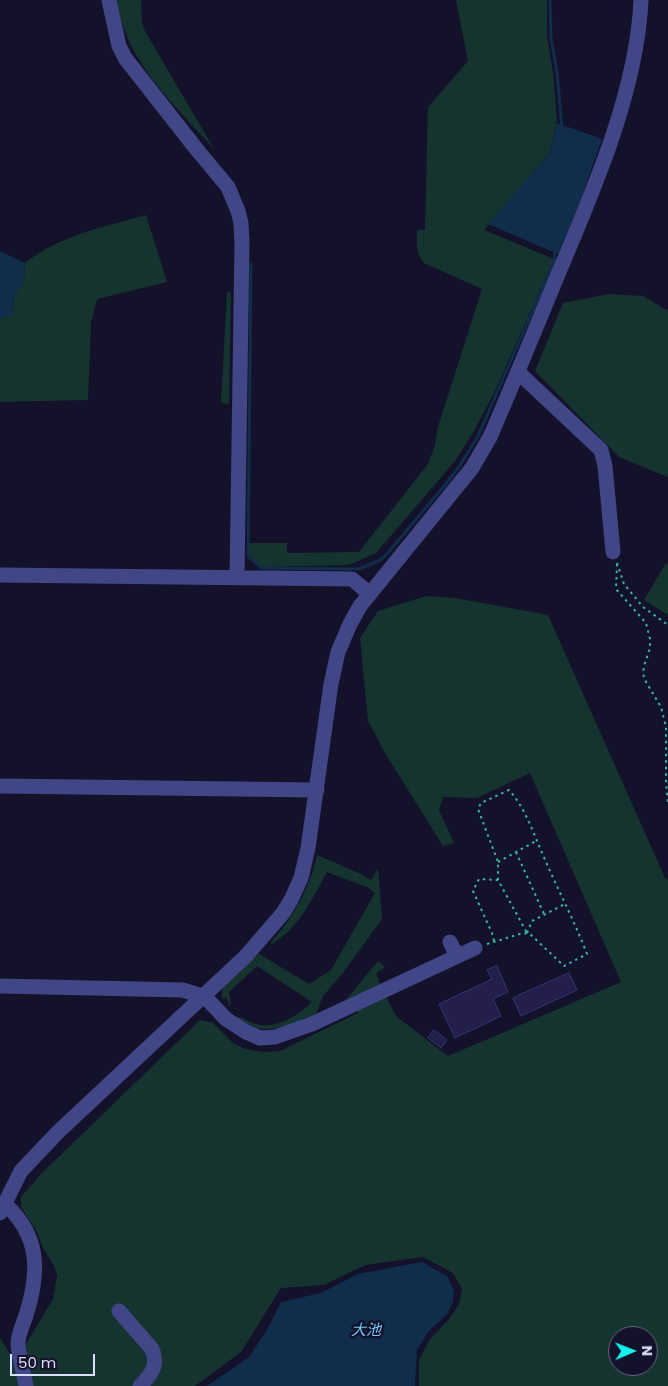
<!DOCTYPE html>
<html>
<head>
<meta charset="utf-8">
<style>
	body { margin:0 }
	#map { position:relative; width:668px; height:1386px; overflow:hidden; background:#13122a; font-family:Poppins,sans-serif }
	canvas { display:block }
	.north { position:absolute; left:608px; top:1326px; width:50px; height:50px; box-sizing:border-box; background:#13122a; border:1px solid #64637e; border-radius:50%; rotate:89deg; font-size:14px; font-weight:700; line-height:20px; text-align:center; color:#ddddfd }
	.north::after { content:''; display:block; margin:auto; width:18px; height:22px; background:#13f3ee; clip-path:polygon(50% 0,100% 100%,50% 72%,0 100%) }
	.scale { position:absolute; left:10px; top:1354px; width:85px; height:22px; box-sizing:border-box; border:2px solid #ddddfd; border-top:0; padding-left:6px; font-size:15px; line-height:18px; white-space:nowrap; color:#ddddfd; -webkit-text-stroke:4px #13122a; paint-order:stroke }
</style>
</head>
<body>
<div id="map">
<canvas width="668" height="1386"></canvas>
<div class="north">N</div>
<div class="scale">50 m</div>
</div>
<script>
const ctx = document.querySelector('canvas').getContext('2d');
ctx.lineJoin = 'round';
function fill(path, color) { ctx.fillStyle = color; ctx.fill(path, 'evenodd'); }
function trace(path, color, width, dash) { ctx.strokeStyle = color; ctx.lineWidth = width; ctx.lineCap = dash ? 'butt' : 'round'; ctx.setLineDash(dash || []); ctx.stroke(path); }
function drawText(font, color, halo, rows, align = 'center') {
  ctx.font = font + ' Poppins,"Noto Sans JP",sans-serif'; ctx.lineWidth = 5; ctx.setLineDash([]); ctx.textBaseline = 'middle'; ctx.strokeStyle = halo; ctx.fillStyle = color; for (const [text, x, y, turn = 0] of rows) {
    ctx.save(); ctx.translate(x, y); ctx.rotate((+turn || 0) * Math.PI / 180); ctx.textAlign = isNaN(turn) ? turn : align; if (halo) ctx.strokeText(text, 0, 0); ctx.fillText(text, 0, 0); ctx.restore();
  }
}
const green = new Path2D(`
	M117,0h24l1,23 4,10 68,116c-38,-43 -90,-89 -97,-149z
	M456,0h91v36l6,36 4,49 -8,33 -65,76 70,29 -60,134 -21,40 -18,28 -79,92 -27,12 -87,2 -13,-12v-12h38v10l72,-1 69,-88 7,-19 2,-15 45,-141 -58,-26c-9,-10 -7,-20 -7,-33h8l3,-123 40,-46z
	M146,215l21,67 -70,17 -6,24 -3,77 -88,2v-83l12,-5 2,-18 10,-16 1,-17c34,-28 80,-36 121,-48z
	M227,292h4l-2,112 -8,-1z
	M609,294l34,2 25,15v166l-49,-20 -84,-86 28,-68z
	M666,563l2,1v51l-24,-15z
	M427,596l28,2 93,17 117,263 3,2v506h-249v-26l11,-21 20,-21 9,-14 3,-15 -9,-16 -30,-16 -58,8 -41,20 -43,3 -40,64 -46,34h-195v-48l28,44 -2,-38 27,-45 4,-23 -3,-10 -11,-18 -6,-16 -16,-25v-10l20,-23 159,-154 13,3 20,20 12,6 18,3 17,-1 78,-38 -4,-4 31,-14 11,21 52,40 173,-74 -91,-209 -53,25 -34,-1 -4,13 15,33 -11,3 -58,-93 -17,-32 -8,-83 18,-27zM618,1336h30v30h-30z
	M317,855l44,19 10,6 7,-12 4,51 -40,55 -19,22 -7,18c-29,12 -53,25 -82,3 8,-1 11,3 18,6 23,8 44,-6 60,-21l-55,-36 -28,26 2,12 -1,2 -4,-9 -4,2v-11l37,-34 50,30 22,-14 44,-77 -6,-5 -42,-16c-15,27 -28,56 -55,72l-2,-1c23,-25 40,-55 47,-88z
	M378,961l7,6 -9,6 4,11 -35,17z`);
const water = new Path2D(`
	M557,123l45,16 -21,60 -23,55 -70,-30 61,-70z
	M0,251l25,12 -1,17 -10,16 -2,18 -12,5z
	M422,1262l25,14 7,14 -1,12 -6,12 -19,18 -11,18 -2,36h-208l42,-29 19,-29 13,-26 40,-9 37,-19z`);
const stream = new Path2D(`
	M550,0l1,38 6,34 5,57
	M251,264l-3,292 13,12 98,1 21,-9 7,-6 58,-69 14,-18 19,-31 76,-174 1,-13`);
const building = new Path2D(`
	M497,966l11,26 -15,7 8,17 -46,22 -16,-34 53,-25 -5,-9z
	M569,973l8,17 -56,26 -8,-18z
	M434,1030l13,10 -6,8 -13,-10z`);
const path = new Path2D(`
	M617,563l7,21 19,23 25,18
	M617,564l-1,25 30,34 4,16v9l-6,18 -1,8 3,8 15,25 5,20v57l2,19
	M516,852l28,62
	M498,862l38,-21
	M527,933l5,-12 33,-17
	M494,941l-2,-8 -19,-42 6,-12 19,1
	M487,944l36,-11 7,1 34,32 23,-12c-13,-34 -30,-66 -44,-99 -10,-22 -17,-46 -34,-65l-28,13 -3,6 20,53v18l29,53`);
const minor = new Path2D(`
	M109,0l10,46 6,12 73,93 30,36 10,24 3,12 1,20 -5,334
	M518,372l83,78 4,16 8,86
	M0,575l352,4 18,15
	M0,786l317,4
	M450,942l7,14
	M0,986l183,4 22,7 21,22 20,13 14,6 15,-1 37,-13 163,-76
	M5,1204c34,31 35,66 22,108 -2,9 -10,23 -9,33 1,12 6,29 8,41
	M0,1213l21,-42 37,-39 188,-176 37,-43 8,-13 10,-22 7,-30 23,-164 7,-32 12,-28 10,-18 112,-138 18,-31c24,-55 46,-110 69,-165 35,-83 78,-181 82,-272
	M119,1311l33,38c7,16 -1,26 -12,37`);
const waterNames = [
	["大池",366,1331]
];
fill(green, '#16342f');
fill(water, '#102d4b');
trace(stream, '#102d4b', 3);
fill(building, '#231f4a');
trace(building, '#383375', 1);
trace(path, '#37b7a0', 2, [2.5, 4]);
trace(minor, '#404686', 15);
drawText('italic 15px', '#70c9f8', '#13122a', waterNames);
</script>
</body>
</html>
